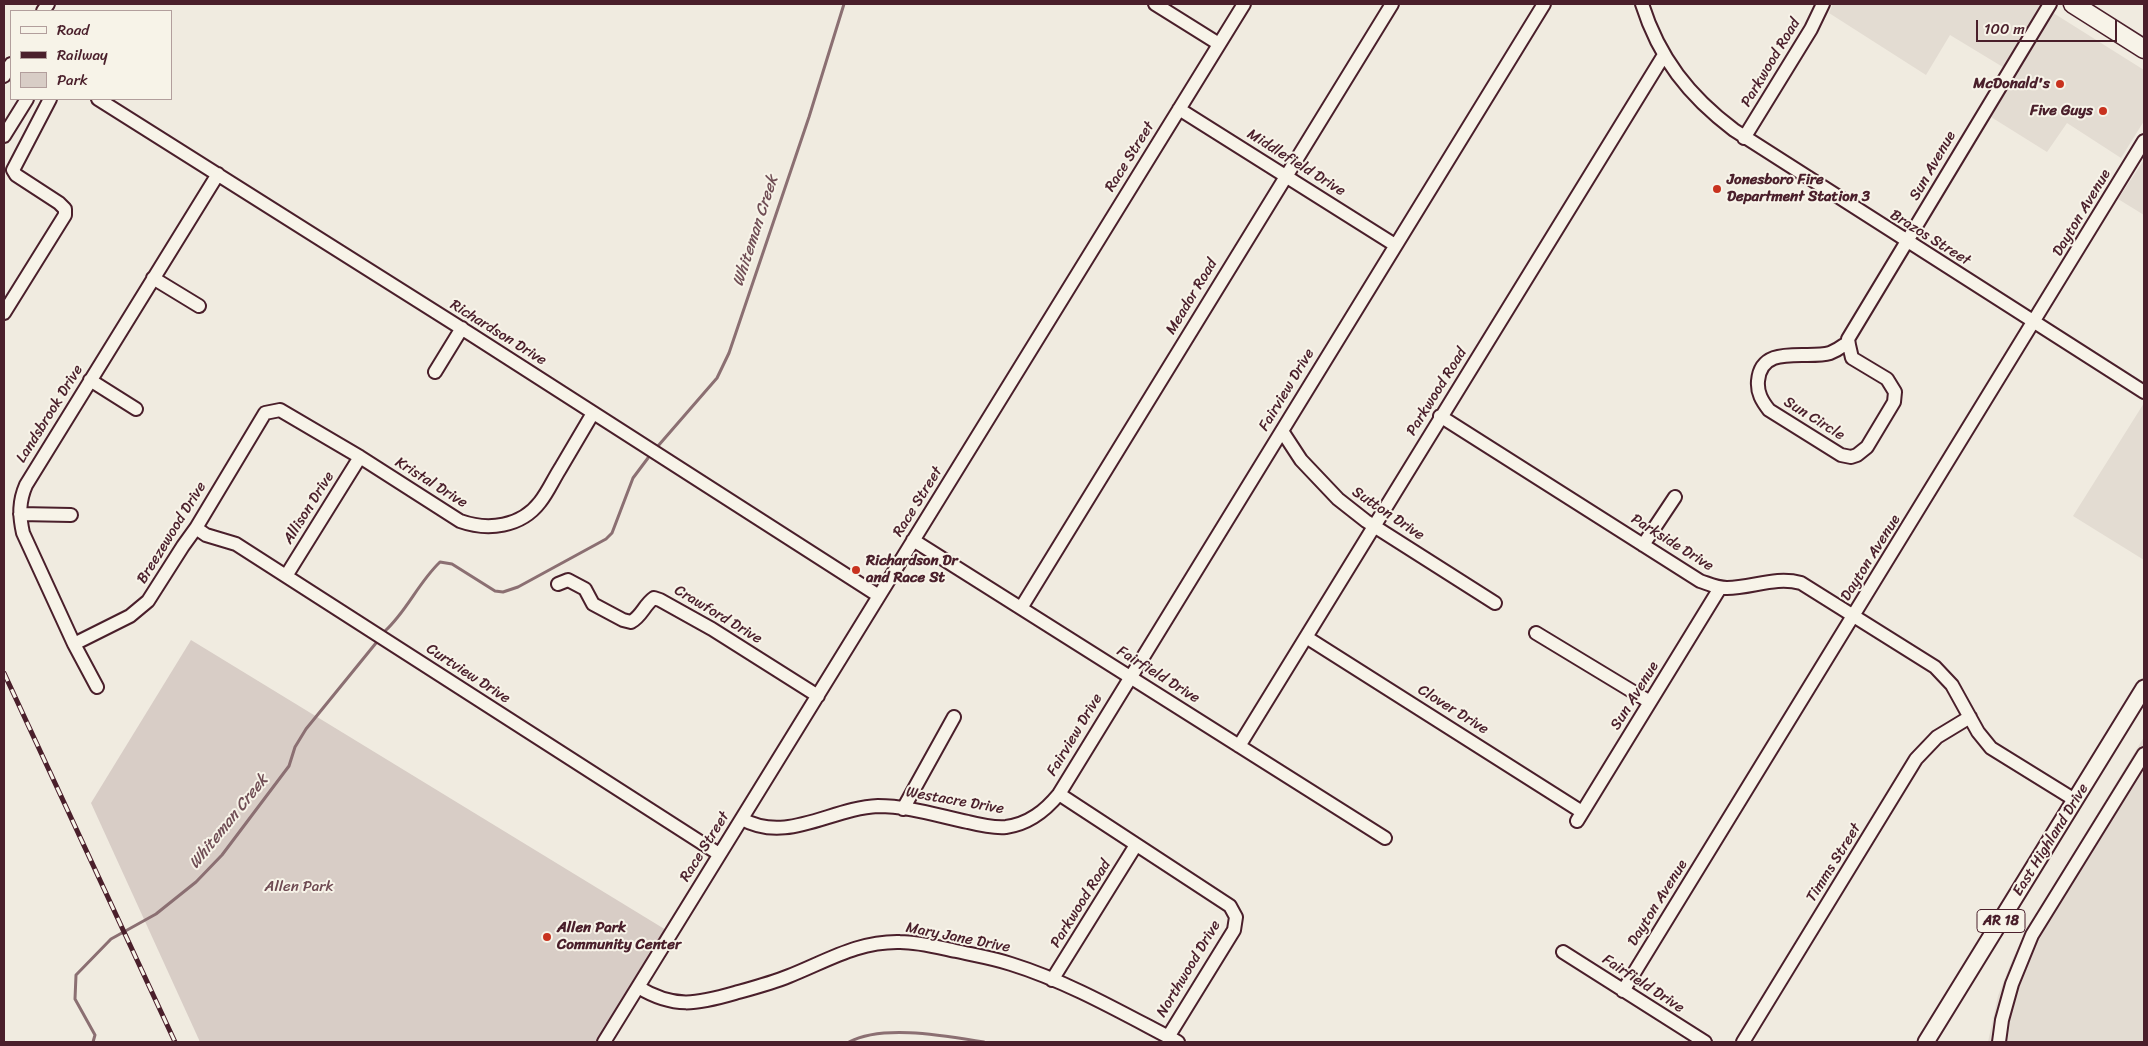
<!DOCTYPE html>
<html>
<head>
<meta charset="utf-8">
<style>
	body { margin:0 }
	#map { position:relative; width:2148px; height:1046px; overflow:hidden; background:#f0ebe0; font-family:Sriracha,sans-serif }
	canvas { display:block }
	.frame { position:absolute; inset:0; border:5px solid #4a1f2b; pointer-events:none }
	.legend { position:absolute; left:10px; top:10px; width:162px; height:90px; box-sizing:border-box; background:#f7f3e8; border:1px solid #b29e9c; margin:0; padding:6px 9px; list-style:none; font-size:15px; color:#4a1f2b }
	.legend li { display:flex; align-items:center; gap:10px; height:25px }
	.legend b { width:25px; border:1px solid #b29e9c }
	.scale { position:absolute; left:1976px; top:20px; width:141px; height:22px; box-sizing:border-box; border:2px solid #4a1f2b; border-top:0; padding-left:6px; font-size:15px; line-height:18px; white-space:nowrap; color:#4a1f2b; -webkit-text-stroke:4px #f7f3e8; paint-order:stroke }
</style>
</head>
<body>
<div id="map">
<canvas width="2148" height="1046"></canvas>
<div class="frame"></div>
<ul class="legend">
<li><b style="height:6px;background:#f7f3e8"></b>Road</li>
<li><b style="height:6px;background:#4a1f2b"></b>Railway</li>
<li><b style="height:14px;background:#d8cdc6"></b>Park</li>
</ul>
<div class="scale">100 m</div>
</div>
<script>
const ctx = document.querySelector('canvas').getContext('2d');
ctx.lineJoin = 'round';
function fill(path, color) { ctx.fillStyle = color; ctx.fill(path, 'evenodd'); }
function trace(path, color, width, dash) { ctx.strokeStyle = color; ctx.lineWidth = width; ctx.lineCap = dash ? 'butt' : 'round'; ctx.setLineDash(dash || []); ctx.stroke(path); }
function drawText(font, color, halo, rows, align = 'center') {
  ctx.font = font + ' Sriracha,sans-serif'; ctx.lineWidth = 4; ctx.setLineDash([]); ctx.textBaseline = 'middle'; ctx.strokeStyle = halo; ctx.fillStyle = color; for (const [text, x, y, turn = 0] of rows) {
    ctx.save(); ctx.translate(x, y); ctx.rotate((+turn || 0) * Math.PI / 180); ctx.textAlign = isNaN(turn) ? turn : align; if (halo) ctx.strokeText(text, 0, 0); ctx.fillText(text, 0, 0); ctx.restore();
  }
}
const built = new Path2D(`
	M1833,4h206l105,66v51l-23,37 -54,-35 -20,29 -56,-35 25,-42 -66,-40 -24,40 -97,-62z
	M2144,160v55l-26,-16z
	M2144,403v157l-71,-44z
	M2144,737v305h-156l10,-46 14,-36 17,-34z`);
const green = new Path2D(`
	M191,640l480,293 -67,109h-404l-109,-239z`);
const stream = new Path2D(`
	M658,446l59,-68 12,-25 80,-236 35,-113
	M385,631c22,-20 33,-48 55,-69l12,2 43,27 8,1 15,-5 88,-48 6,-6 21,-55 15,-20
	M93,1042l2,-7 -20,-36 1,-24 35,-36 45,-25 40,-32 26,-27 67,-89 6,-19 11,-18 70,-86
	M849,1042c34,-18 97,-6 135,0`);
const minor = new Path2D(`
	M1155,4l64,40
	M1642,4c17,54 47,92 92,126l410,262
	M43,11l5,-7
	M4,76l7,-12
	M98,99l374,236 407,261
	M1179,109l216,136
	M4,136l23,-37
	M1744,138l67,-109 12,-25
	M153,278l46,28
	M4,313l61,-98v-6l-6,-6 -43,-28 -3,-5 37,-71
	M1844,345h5l3,13 35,21 8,13 -1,10 -27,45 -10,8 -6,2 -10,-2 -72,-45c-7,-9 -12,-17 -11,-29 3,-38 49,-21 72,-28 5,-2 10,-5 14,-8z
	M1849,345l-1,-6 202,-335
	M435,372l27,-44
	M90,380l46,29
	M1440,416l260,165c9,3 17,7 27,7 25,0 48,-12 74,-5l134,84 17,18 26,47 13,16 84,52
	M1282,431l19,29 37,39 28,22 129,82
	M20,514l51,1
	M196,528l10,7 30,9 483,310
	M913,540l472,298
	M1643,545l32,-48
	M286,576l74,-119
	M558,584l10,-4 17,9 8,15 30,16 8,2c11,-6 13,-17 23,-24l6,2 52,29 106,67
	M1021,608l371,-604
	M1536,633l114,69
	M1306,637l276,175
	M74,644l56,-28 18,-15 35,-55 13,-18 69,-115 15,-3 80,47 100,64c28,10 61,6 80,-19 8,-10 13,-22 20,-33 11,-19 22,-37 33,-56
	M97,687l-23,-43 -51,-111c-4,-18 -4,-32 3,-48l192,-311
	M1239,746l425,-691
	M1059,794l171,112 6,11 -2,13 -66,107
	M903,809l51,-92
	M742,819c45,25 89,-11 136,-13 30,0 61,10 90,16 12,3 26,6 38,5 23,-3 39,-16 53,-33l485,-790
	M1577,821l143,-233
	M1563,952l142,90
	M1052,980l84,-135
	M638,987c36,22 59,17 97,6 18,-5 37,-10 54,-17 38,-15 69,-35 111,-34 19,0 37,5 56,9 18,4 37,7 55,13 58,18 113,50 167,78
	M1623,991l521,-850
	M604,1042l640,-1038
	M1743,1042l173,-283 21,-22 33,-20
	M1999,1042l3,-22 10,-36 20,-49 112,-181`);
const major = new Path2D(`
	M1926,1042l218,-354`);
const highway = new Path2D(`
	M2073,4l71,45`);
const rail = new Path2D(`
	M4,673l171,369`);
const markers = [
	[2060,84,5,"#c8321e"],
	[2103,111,5,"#c8321e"],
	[1717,189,5,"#c8321e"],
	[856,570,5,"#c8321e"],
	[547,937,5,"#c8321e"]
];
const shields = [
	[2001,921,48]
];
const shieldNames = [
	["AR 18",2001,921]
];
const streetNames = [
	["Parkwood Road",1771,63,-59],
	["Race Street",1130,157,-58],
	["Middlefield Drive",1296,163,32],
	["Sun Avenue",1933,166,-60],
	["Dayton Avenue",2082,213,-59],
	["Brazos Street",1930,238,32],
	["Meador Road",1192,297,-59],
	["Richardson Drive",498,333,32],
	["Fairview Drive",1287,390,-59],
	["Parkwood Road",1437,392,-58],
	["Landsbrook Drive",50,414,-58],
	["Sun Circle",1814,419,32],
	["Kristal Drive",431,483,32],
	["Race Street",918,502,-58],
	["Allison Drive",309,508,-58],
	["Sutton Drive",1388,514,34],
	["Breezewood Drive",172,533,-58],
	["Parkside Drive",1672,543,32],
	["Dayton Avenue",1871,558,-58],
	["Crawford Drive",718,615,31],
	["Curtview Drive",468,674,33],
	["Fairfield Drive",1158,675,32],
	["Sun Avenue",1635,696,-58],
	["Clover Drive",1453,710,32],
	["Fairview Drive",1075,735,-59],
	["Westacre Drive",955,801,10],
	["East Highland Drive",2051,840,-58],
	["Race Street",705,847,-58],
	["Timms Street",1834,863,-58],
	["Dayton Avenue",1658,903,-58],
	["Parkwood Road",1081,904,-58],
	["Mary Jane Drive",958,938,11],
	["Northwood Drive",1189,969,-59],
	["Fairfield Drive",1643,984,33]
];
const poiNames = [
	["McDonald's",2050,84,"right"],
	["Five Guys",2093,111,"right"],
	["Jonesboro Fire",1727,180],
	["Department Station 3",1727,197],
	["Richardson Dr",866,561],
	["and Race St",866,578],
	["Allen Park",557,928],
	["Community Center",557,945]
];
const parkNames = [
	["Allen Park",299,887]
];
const waterNames = [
	["Whiteman Creek",756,231,-72],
	["Whiteman Creek",229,822,-51]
];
fill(built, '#e3dcd2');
fill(green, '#d8cdc6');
trace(stream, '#8b6f72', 3);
trace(minor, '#4a1f2b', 16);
trace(major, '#4a1f2b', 19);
trace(highway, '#4a1f2b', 21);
trace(minor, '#f7f3e8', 12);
trace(major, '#f7f3e8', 15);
trace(highway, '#f7f3e8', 18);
trace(rail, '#4a1f2b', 5);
trace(rail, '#f7f3e8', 3, [9]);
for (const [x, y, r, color] of markers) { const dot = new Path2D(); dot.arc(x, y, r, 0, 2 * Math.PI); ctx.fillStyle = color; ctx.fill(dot); trace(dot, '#f7f3e8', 2); }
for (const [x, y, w] of shields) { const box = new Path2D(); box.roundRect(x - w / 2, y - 11.5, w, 23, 4); ctx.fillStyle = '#f7f3e8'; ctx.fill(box); trace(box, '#4a1f2b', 1); }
drawText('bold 14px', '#4a1f2b', null, shieldNames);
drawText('15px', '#4a1f2b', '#f7f3e8', streetNames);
drawText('bold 15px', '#4a1f2b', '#f7f3e8', poiNames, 'left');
drawText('15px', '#6e4a52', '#f7f3e8', parkNames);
drawText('italic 16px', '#704e55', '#f7f3e8', waterNames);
</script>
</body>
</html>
